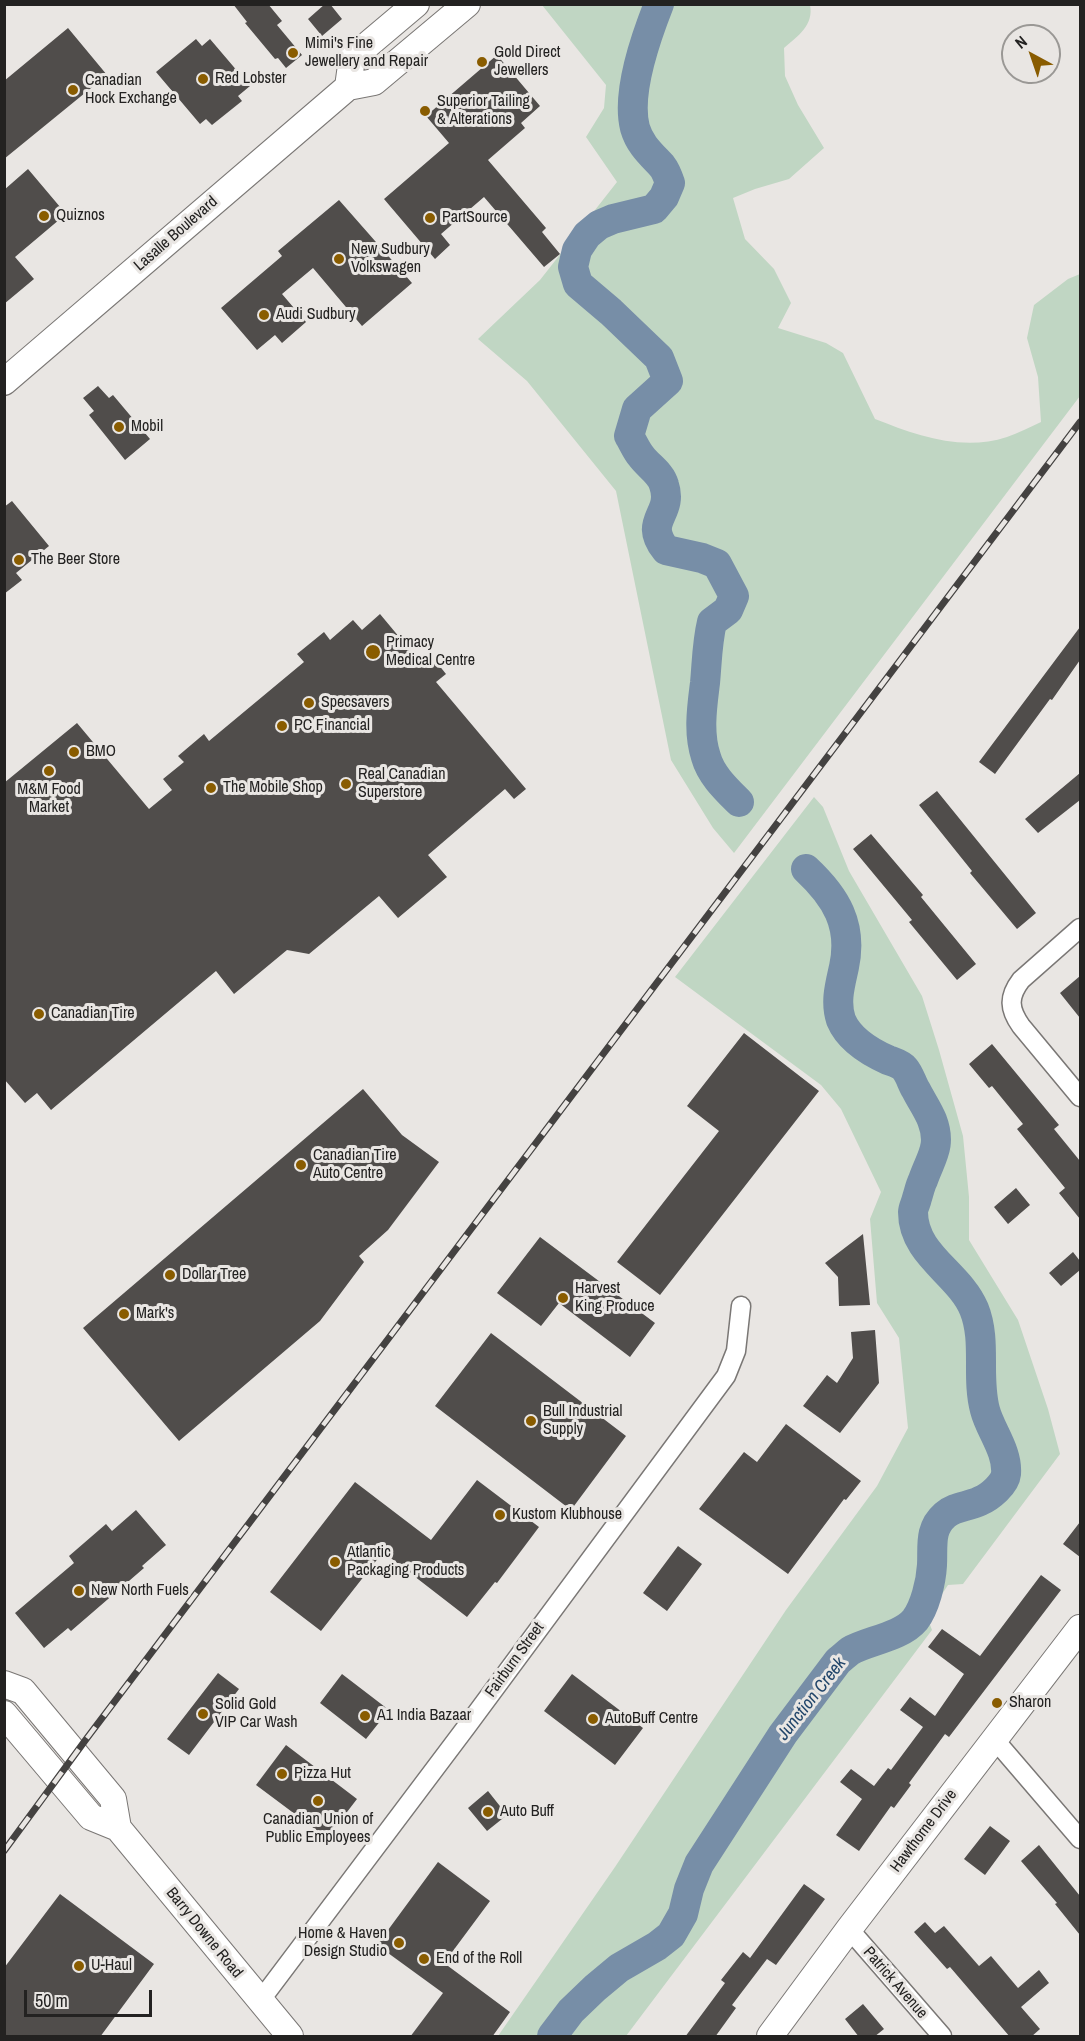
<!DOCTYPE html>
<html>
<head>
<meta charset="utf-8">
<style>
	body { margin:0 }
	#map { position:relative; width:1085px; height:2041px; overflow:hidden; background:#e9e6e3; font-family:"Archivo Narrow",sans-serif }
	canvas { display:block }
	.frame { position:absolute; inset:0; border:6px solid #232221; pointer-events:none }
	.north { position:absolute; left:1001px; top:24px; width:60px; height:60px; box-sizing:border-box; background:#e9e6e3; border:2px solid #9a9895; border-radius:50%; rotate:320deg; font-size:16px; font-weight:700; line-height:24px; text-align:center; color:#232221 }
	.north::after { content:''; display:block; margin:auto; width:21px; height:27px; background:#895c00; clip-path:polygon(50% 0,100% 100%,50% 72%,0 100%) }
	.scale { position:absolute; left:24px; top:1990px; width:128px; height:27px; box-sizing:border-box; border:3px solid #232221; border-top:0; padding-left:8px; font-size:18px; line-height:21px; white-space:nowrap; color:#232221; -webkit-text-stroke:4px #e9e6e3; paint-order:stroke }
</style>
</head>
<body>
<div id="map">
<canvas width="1085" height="2041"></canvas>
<div class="frame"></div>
<div class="north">N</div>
<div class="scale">50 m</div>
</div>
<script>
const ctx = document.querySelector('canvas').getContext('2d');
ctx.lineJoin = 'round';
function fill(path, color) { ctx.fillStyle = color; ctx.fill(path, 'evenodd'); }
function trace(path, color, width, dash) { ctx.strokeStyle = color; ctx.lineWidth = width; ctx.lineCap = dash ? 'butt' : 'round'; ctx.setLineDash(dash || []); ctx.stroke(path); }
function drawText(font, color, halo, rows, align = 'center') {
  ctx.font = font + ' "Archivo Narrow",sans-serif'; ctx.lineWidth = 6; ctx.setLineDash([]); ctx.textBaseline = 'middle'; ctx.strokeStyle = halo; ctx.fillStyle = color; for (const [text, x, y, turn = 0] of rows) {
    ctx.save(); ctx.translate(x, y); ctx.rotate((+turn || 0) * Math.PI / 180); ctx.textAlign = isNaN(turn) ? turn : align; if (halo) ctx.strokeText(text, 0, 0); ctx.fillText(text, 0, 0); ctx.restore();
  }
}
const green = new Path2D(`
	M542,5h268c4,20 -12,31 -26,43l1,28 13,29 26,43 -35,31 -34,10 -22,9 12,41 29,30 17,34 -13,25 48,15 17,10 32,66c41,16 86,33 132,18 11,-4 23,-10 34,-15l-3,-45 -11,-39 7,-33 34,-26 12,-5v122l-346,457 -21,-25 -42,-68 -55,-269 -89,-110 -49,-42 62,-59 77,-98 -31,-45 18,-29 2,-23z
	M814,797l9,10 26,64 73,125 17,54 24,86 6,61v43l49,80 30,89 12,45 -97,130 -15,1 -21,32 5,13 -306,406h-128l117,-169 171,-257 91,-124 31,-58 -9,-90 -22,-35 -7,-84 11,-27 -40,-83 -20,-24 -146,-108z`);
const river = new Path2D(`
	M659,4c-13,33 -33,89 -24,124 5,17 16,26 27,38 4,5 6,11 8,17l-6,14 -10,12 -41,10 -14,6 -12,10 -10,15 -4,17 5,17 33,28 48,46 9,23 -31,28 -8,27c4,6 7,14 12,20 7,10 20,17 23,29 10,30 -22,35 2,65l36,8 15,6 17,32 -6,14 -16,12c-5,21 -5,40 -7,61 -3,24 -7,50 1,74 5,18 20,32 33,45
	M552,2036l19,-25 24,-23 24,-20 38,-22 14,-11 12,-21 6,-25 10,-25 84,-130 55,-73c4,-3 8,-7 12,-10 17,-10 51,-14 65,-31 10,-13 16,-38 17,-55 1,-19 -3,-36 13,-50 10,-9 23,-8 35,-14 10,-4 25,-17 26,-27 2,-23 -16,-44 -21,-64 -9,-33 2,-69 -11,-101 -15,-36 -61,-54 -61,-97 0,-4 3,-9 4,-14 2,-6 3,-12 6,-18 8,-23 19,-34 9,-60 -4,-10 -11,-20 -16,-30 -4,-6 -6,-15 -11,-21 -4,-5 -12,-7 -17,-9 -18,-8 -39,-21 -47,-40 -6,-18 -1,-35 3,-53 9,-42 -8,-70 -38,-98`);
const building = new Path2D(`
	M233,4h35l14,17 -5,4 25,30 -16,13 -8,-10 -3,1 -30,-36 2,-1z
	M325,4h5l12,15 -20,17 -14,-17z
	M68,28l39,47 -103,84v-78z
	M196,39l6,7 8,-7 40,47 -12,10 4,5 -30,24 -6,-6 -6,5 -44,-52z
	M497,55l43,51 -19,17 4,5 -37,32 58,68 -4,4 18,22 -16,13 -60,-70 -43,37 9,11 -15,14 -51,-60 65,-56 -23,-27z
	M28,169l38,45 -51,43 19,22 -30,25v-114z
	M339,200l73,83 -50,43 -49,-58 -31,26 24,28 -24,21 -7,-8 -18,15 -36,-42 61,-52 -4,-5z
	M98,386l11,12 4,-3 37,44 -25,21 -36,-45 5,-4 -11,-13z
	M12,501l37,45 -33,27 6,7 -18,14v-87z
	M380,614l40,48 10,-8 16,20 -10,8 90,107 -12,10 -9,-10 -77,66 19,22 -49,41 -19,-22 -70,58 -22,-4 -53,44 -18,-23 -165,139 -14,-17 -12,10 -21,-24v-296l73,-60 72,86 23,-19 -9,-11 21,-17 -6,-6 26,-22 5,7 95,-79 -7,-8 27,-22 6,8 23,-20 9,10z
	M1080,627v33l-28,40 -2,-1 -55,75 -16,-12z
	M1080,773v27l-42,33 -13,-14z
	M937,791l99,122 -19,16 -47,-56 2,-2 -53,-66z
	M871,834l52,61 -2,2 55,67 -19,16 -48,-58 3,-2 -59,-71z
	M1080,976v42l-20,-25z
	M744,1033l75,58 -159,204 -43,-33 102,-131 -32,-25z
	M992,1044l67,81 -5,4 26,32v58l-21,-26 6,-5 -48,-59 6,-5 -31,-38 -3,2 -20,-24z
	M363,1089l39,46 37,27 -51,68 -29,26 5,6 -44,59 -141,120 -96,-113z
	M1016,1188l14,17 -22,19 -14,-17z
	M863,1234l7,71 -31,1 -1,-29 -13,-14z
	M540,1237l115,86 -25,34 -71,-54 -18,23 -44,-33z
	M1073,1252l7,9v9l-19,16 -12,-13z
	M875,1330l4,53 -39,50 -37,-27 24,-31 10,8 16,-25 -2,-26z
	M491,1333l135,103 -55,74 -136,-104z
	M786,1424l75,57 -15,19 -2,-1 -56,75 -89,-65 45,-57 13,10z
	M477,1480l62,47 -42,56 -2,-1 -28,35 -84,-65 -62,79 -51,-39 85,-110 76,58z
	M136,1510l30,35 -24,21 2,2 -73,63 -3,-3 -24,20 -29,-35 59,-50 -5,-7 37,-32 6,7z
	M1080,1522v35l-17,-13z
	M678,1546l24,18 -35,47 -24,-18z
	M1041,1575l20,15 -112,147 -4,-3 -36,49 2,2 -17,23 -3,-2 -32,45 -23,-16 26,-36 -22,-17 11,-13 23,17 14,-18 3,2 32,-43 -23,-17 10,-13 25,19 29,-42 -36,-27 14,-18 38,27z
	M218,1673l21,16 -50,66 -22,-16z
	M342,1674l47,36 -23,29 -46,-36z
	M572,1674l71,54 -28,37 -71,-54z
	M286,1745l71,54 -30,39 -71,-53z
	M488,1791l19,24 -20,16 -19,-23z
	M990,1826l20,15 -25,34 -21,-16z
	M1039,1845l41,51v39l-25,-31 2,-1 -36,-42z
	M438,1862l52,39 -46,62 66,49 -18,25h-82l33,-44 -66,-48z
	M804,1884l21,15 -49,66 -9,-6 -35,46 4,3 -21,29h-30l40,-54 -4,-3 22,-28 7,6z
	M60,1894l94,70 -54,73h-96v-69z
	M925,1922l10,11 9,-7 35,40 12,-10 27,32 21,-18 10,13 -28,24 19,22 -9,8h-21l-60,-70 -3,2 -33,-37z
	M863,2004l21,25 -10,8h-15l-14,-18z`);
const street = new Path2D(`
	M1080,928l-59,52c-13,17 -12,29 0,46l59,71
	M995,1740l85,99
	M849,1929l93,107
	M260,2001l207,-275 259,-350 10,-25 5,-45`);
const secondary = new Path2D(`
	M348,87l4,-29 64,-54
	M4,382l344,-295 26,-5 93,-78
	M4,1684l19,7 90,108 5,29 172,208
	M4,1714l87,103 27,11
	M770,2036l79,-107 231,-301`);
const rail = new Path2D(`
	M4,1851l83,-113 993,-1316`);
const markers = [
	[293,53,6,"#895c00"],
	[482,62,6,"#895c00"],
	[203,79,6,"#895c00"],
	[73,90,6,"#895c00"],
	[425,111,6,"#895c00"],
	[44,216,6,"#895c00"],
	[430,218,6,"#895c00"],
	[339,259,6,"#895c00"],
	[264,315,6,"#895c00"],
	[119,427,6,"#895c00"],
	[19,560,6,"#895c00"],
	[373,652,8,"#895c00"],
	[309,703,6,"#895c00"],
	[282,726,6,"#895c00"],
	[74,752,6,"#895c00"],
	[49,771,6,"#895c00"],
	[346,784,6,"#895c00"],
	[211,788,6,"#895c00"],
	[39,1014,6,"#895c00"],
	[301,1165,6,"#895c00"],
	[170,1275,6,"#895c00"],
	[563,1298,6,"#895c00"],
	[124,1314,6,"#895c00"],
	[531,1421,6,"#895c00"],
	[500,1515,6,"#895c00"],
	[335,1562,6,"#895c00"],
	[79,1591,6,"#895c00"],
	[997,1703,6,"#895c00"],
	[203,1714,6,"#895c00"],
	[365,1716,6,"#895c00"],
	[593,1719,6,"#895c00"],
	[282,1774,6,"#895c00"],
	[318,1801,6,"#895c00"],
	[488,1812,6,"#895c00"],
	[399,1943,6,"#895c00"],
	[424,1959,6,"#895c00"],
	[79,1966,6,"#895c00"]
];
const poiNames = [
	["Mimi's Fine",305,44],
	["Jewellery and Repair",305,62],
	["Gold Direct",494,53],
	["Jewellers",494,71],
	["Red Lobster",215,79],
	["Canadian",85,81],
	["Hock Exchange",85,99],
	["Superior Tailing",437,102],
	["& Alterations",437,120],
	["Quiznos",56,216],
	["PartSource",442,218],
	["New Sudbury",351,250],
	["Volkswagen",351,268],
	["Audi Sudbury",276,315],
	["Mobil",131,427],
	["The Beer Store",31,560],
	["Primacy",386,643],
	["Medical Centre",386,661],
	["Specsavers",321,703],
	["PC Financial",294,726],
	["BMO",86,752],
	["Real Canadian",358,775],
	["Superstore",358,793],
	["The Mobile Shop",223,788],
	["M&M Food",49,790,"center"],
	["Market",49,808,"center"],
	["Canadian Tire",51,1014],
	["Canadian Tire",313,1156],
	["Auto Centre",313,1174],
	["Dollar Tree",182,1275],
	["Harvest",575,1289],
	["King Produce",575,1307],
	["Mark's",136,1314],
	["Bull Industrial",543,1412],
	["Supply",543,1430],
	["Kustom Klubhouse",512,1515],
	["Atlantic",347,1553],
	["Packaging Products",347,1571],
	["New North Fuels",91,1591],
	["Sharon",1009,1703],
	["Solid Gold",215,1705],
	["VIP Car Wash",215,1723],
	["A1 India Bazaar",377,1716],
	["AutoBuff Centre",605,1719],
	["Pizza Hut",294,1774],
	["Auto Buff",500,1812],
	["Canadian Union of",318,1820,"center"],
	["Public Employees",318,1838,"center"],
	["Home & Haven",387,1934,"right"],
	["Design Studio",387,1952,"right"],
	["End of the Roll",436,1959],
	["U-Haul",91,1966]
];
const streetNames = [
	["Lasalle Boulevard",176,234,-41],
	["Fairburn Street",515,1660,-54],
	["Hawthorne Drive",924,1831,-53],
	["Barry Downe Road",204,1933,51],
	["Patrick Avenue",895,1983,49]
];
const waterNames = [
	["Junction Creek",812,1699,-52]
];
fill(green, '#c0d6c3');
trace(river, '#778ea7', 30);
fill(building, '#504d4b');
trace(street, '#7a7775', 21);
trace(secondary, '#7a7775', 28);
trace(street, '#fff', 18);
trace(secondary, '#fff', 26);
trace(rail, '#444241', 7);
trace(rail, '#e9e6e3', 4.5, [14]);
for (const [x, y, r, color] of markers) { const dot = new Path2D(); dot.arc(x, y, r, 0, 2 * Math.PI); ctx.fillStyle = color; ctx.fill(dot); trace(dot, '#e9e6e3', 2); }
drawText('16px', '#232221', '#e9e6e3', poiNames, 'left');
drawText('16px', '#232221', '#e9e6e3', streetNames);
drawText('italic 18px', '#21456a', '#e9e6e3', waterNames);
</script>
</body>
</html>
